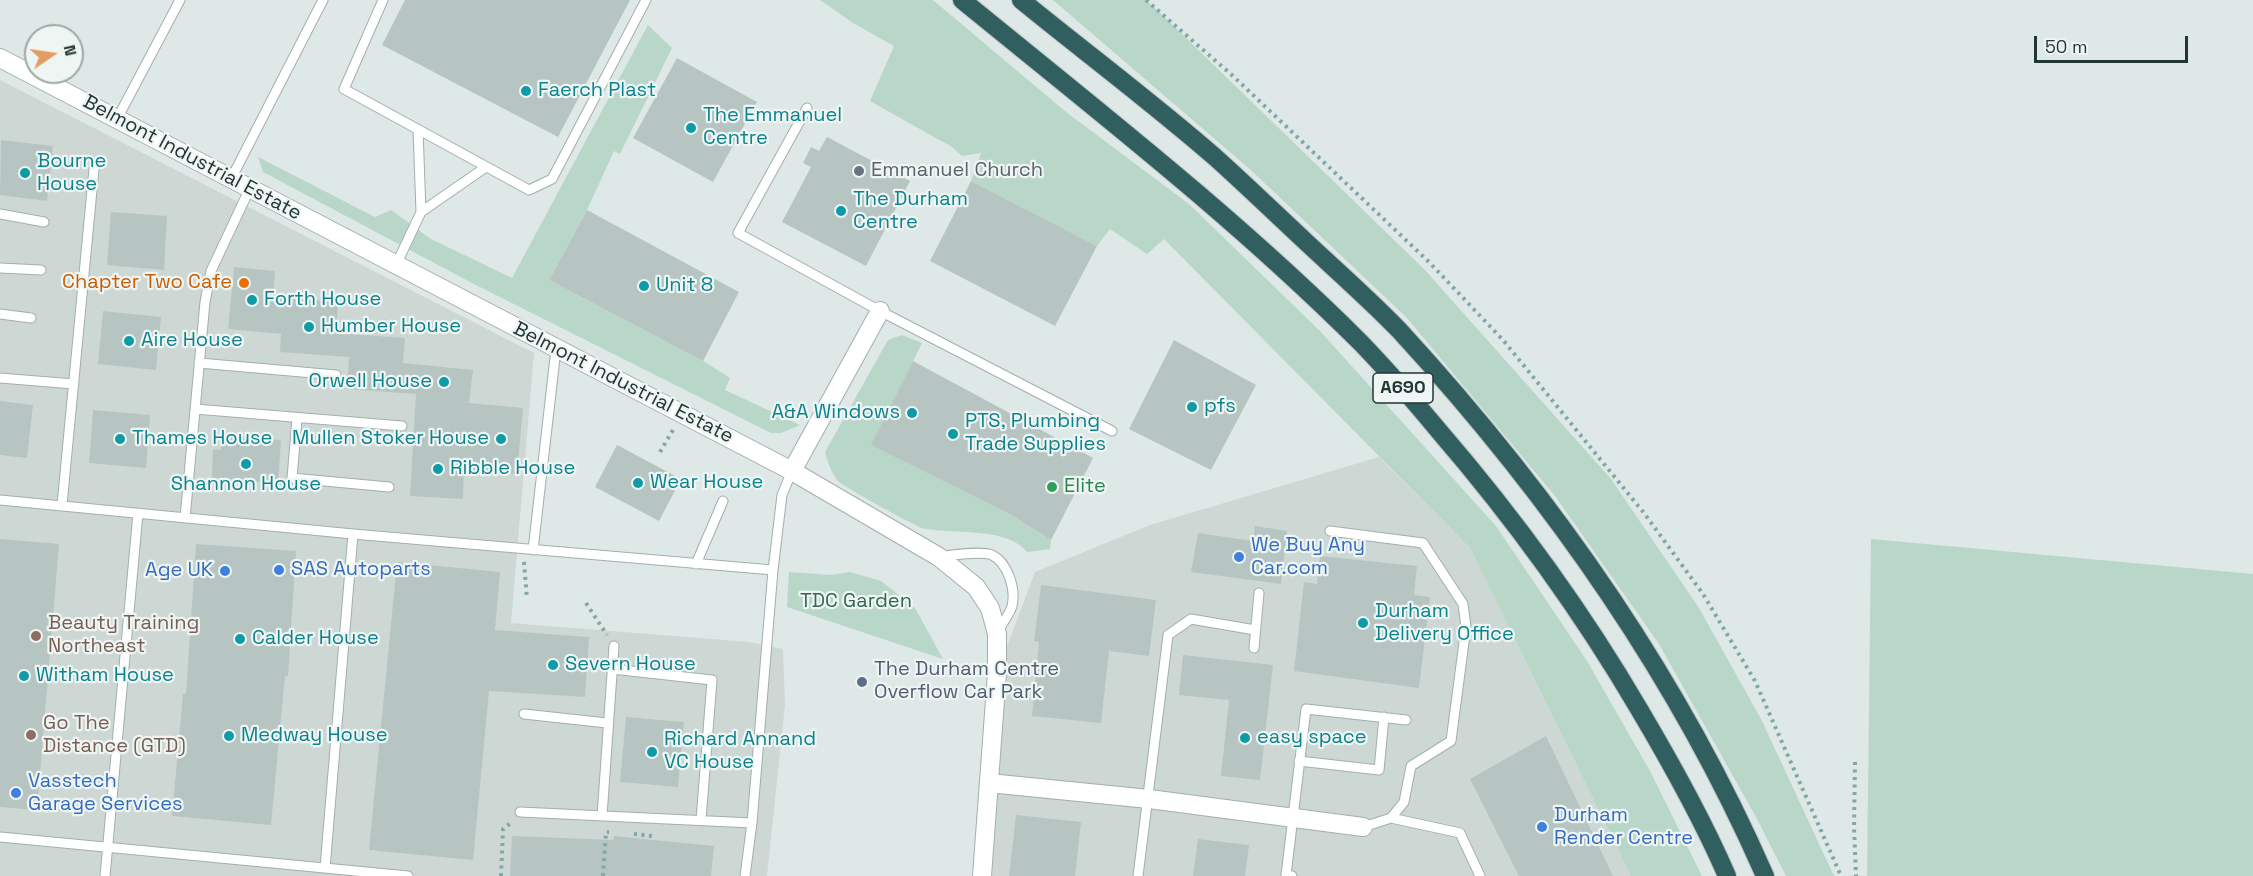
<!DOCTYPE html>
<html>
<head>
<meta charset="utf-8">
<style>
	body { margin:0 }
	#map { position:relative; width:2253px; height:876px; overflow:hidden; background:#dee8e6; font-family:"Space Grotesk",sans-serif }
	canvas { display:block }
	.north { position:absolute; left:24px; top:24px; width:60px; height:60px; box-sizing:border-box; background:#eef5f3; border:2px solid #9ca9a7; border-radius:50%; rotate:77deg; font-size:16px; font-weight:700; line-height:24px; text-align:center; color:#223635 }
	.north::after { content:''; display:block; margin:auto; width:21px; height:27px; background:#e39d62; clip-path:polygon(50% 0,100% 100%,50% 72%,0 100%) }
	.scale { position:absolute; left:2034px; top:36px; width:154px; height:27px; box-sizing:border-box; border:3px solid #223635; border-top:0; padding-left:8px; font-size:18px; line-height:21px; white-space:nowrap; color:#223635; -webkit-text-stroke:4px #eef5f3; paint-order:stroke }
</style>
</head>
<body>
<div id="map">
<canvas width="2253" height="876"></canvas>
<div class="north">N</div>
<div class="scale">50 m</div>
</div>
<script>
const ctx = document.querySelector('canvas').getContext('2d');
ctx.lineJoin = 'round';
function fill(path, color) { ctx.fillStyle = color; ctx.fill(path, 'evenodd'); }
function trace(path, color, width, dash) { ctx.strokeStyle = color; ctx.lineWidth = width; ctx.lineCap = dash ? 'butt' : 'round'; ctx.setLineDash(dash || []); ctx.stroke(path); }
function drawText(font, color, halo, rows, align = 'center') {
  ctx.font = font + ' "Space Grotesk",sans-serif'; ctx.lineWidth = 4.5; ctx.setLineDash([]); ctx.textBaseline = 'middle'; ctx.strokeStyle = halo; ctx.fillStyle = color; for (const [text, x, y, turn = 0] of rows) {
    ctx.save(); ctx.translate(x, y); ctx.rotate((+turn || 0) * Math.PI / 180); ctx.textAlign = isNaN(turn) ? turn : align; if (halo) ctx.strokeText(text, 0, 0); ctx.fillText(text, 0, 0); ctx.restore();
  }
}
const built = new Path2D(`
	M0,80l534,273 -23,270 238,19 34,7 2,56 -18,171h-767z
	M1379,457l91,91 161,328h-649l15,-203 38,-101 115,-47z`);
const green = new Path2D(`
	M820,0h113l133,112 123,92 131,127 176,195 91,135 63,110 52,105h-71l-161,-328 -306,-309 -17,15 -37,-25 -13,17 -126,-65 10,-28 -19,3 -10,-9 -82,-46 24,-55 -41,-23z
	M1053,0h93l7,6 272,264 186,209 88,129 62,111 73,157h-48l-30,-59 -97,-173 -104,-148 -148,-178 -155,-147z
	M648,25l24,23 -52,106 -6,-3 -27,59 -38,70 154,81 27,17 -5,12 75,35 -19,8h-10l-301,-151 -207,-110 -5,-15 117,60 16,-7 40,29 81,39z
	M902,335l20,8 -50,102 139,70 40,25 -1,9 -23,3c-21,-26 -74,-17 -105,-24 -7,-2 -80,-42 -84,-47 -7,-8 -10,-19 -13,-29l63,-112z
	M1871,539l382,35v302h-386z
	M789,572l42,3 19,-3 31,9 34,27 28,51 -156,-52z`);
const building = new Path2D(`
	M405,0h225l-72,137 -176,-92z
	M677,58l80,44 -44,80 -80,-44z
	M827,137l83,44 -44,85 -84,-44 29,-55 -8,-4 8,-16 8,4z
	M1,140l52,6 -6,55 -47,-6z
	M971,181l126,65 -42,80 -125,-65z
	M587,210l152,82 -36,69 -154,-81z
	M111,212l56,4 -3,54 -57,-5z
	M234,267l41,4 -2,26 65,5 -2,31 69,5 -2,25 70,7 -4,33 54,5 -6,66 -53,-5 -1,30 -53,-3 6,-102 -69,-5 2,-32 -69,-5 1,-18 -53,-5z
	M103,311l58,6 -5,53 -58,-6z
	M1174,340l82,45 -45,85 -82,-41z
	M913,361l180,97 -42,82 -40,-25 -140,-70z
	M0,401l33,4 -6,53 -27,-3z
	M93,410l57,5 -4,53 -57,-5z
	M222,435l59,5 -3,43 -66,-5 1,-29 8,1z
	M617,445l64,34 -22,42 -64,-34z
	M1255,526l32,5 -6,53 -90,-12 7,-39 55,8z
	M0,539l59,5 -22,266 -37,-3z
	M196,544l100,7 -8,125h-3l-14,149 -99,-9 11,-122h3z
	M1320,556l97,10 -3,29 16,2 -11,91 -125,-17 10,-89 13,2z
	M397,562l103,10 -5,58 94,7 -4,60 -96,-6 -16,169 -104,-10z
	M1041,585l115,15 -7,56 -40,-5 -8,72 -69,-7 7,-74 -5,-1z
	M1183,655l90,10 -13,115 -39,-4 8,-76 -50,-5z
	M626,717l58,5 -6,65 -58,-5z
	M1546,736l67,140h-94l-49,-97z
	M1016,815l65,7 -6,54h-66z
	M512,836l101,4 1,-4 100,10 -3,30h-201z
	M1198,839l51,6 -4,31h-52z`);
const path = new Path2D(`
	M1146,0l87,76 196,186 74,78 141,173 59,81 52,87 86,195
	M660,452l13,-22
	M524,562l3,37
	M586,603l21,32
	M1855,762l-1,65 2,49
	M634,834l18,2 1,-4
	M501,876l2,-47 9,-7
	M603,876l3,-44h3`);
const lane = new Path2D(`
	M383,0l-39,89 185,101 23,-11 94,-179
	M807,108l-69,125 142,78 232,120
	M117,119l63,-119
	M418,129l3,83
	M231,179l92,-179
	M0,214l44,8
	M396,265l25,-53 65,-45
	M0,268l41,2
	M0,314l31,4
	M199,363l137,12
	M0,378l74,6
	M195,409l207,17
	M297,419l-5,59 97,9
	M0,500l353,34 420,36 -21,253 -7,53
	M62,505l32,-336
	M185,518l20,-216 6,-31 39,-83
	M1330,531l93,12 40,61 3,23 -15,114 -40,25 -7,36 -13,16 -28,9
	M533,550l23,-201
	M939,557c12,-2 42,-6 53,-2 16,8 24,34 20,51 -2,8 -10,17 -14,25
	M696,564l27,-63
	M773,570l9,-75 10,-24
	M1254,648l5,-55
	M612,669l100,11 -11,140
	M524,714l83,9
	M1299,761l80,9 5,-53
	M520,812l232,11
	M602,816l12,-170
	M1391,818l69,15 20,43
	M0,837l408,39
	M325,868l28,-334
	M105,876l33,-363
	M1138,876l30,-241 23,-16 64,11
	M1292,876l-6,-1 20,-166 100,11`);
const street = new Path2D(`
	M0,58l792,413 147,86 37,30 14,21 7,26v39l-15,203
	M792,471l88,-160
	M989,783l160,16 214,28`);
const highway = new Path2D(`
	M962,0c136,111 275,219 399,343 27,28 53,58 78,88 75,87 142,179 200,278 32,54 63,109 88,167
	M1021,0c65,53 132,103 195,158 30,27 60,56 90,84 31,29 63,57 93,88 148,161 278,345 366,546`);
const markers = [
	[526,91,6,"#0f9aa8"],
	[691,128,6,"#0f9aa8"],
	[859,171,6,"#6b7280"],
	[25,173,6,"#0f9aa8"],
	[841,211,6,"#0f9aa8"],
	[244,283,6,"#e8710a"],
	[644,286,6,"#0f9aa8"],
	[252,300,6,"#0f9aa8"],
	[309,327,6,"#0f9aa8"],
	[129,341,6,"#0f9aa8"],
	[444,382,6,"#0f9aa8"],
	[1192,407,6,"#0f9aa8"],
	[912,413,6,"#0f9aa8"],
	[953,434,6,"#0f9aa8"],
	[120,439,6,"#0f9aa8"],
	[501,439,6,"#0f9aa8"],
	[246,464,6,"#0f9aa8"],
	[438,469,6,"#0f9aa8"],
	[638,483,6,"#0f9aa8"],
	[1052,487,6,"#2e9e5b"],
	[1239,557,6,"#3f7fe0"],
	[279,570,6,"#3f7fe0"],
	[225,571,6,"#3f7fe0"],
	[1363,623,6,"#0f9aa8"],
	[36,636,6,"#8d6e63"],
	[240,639,6,"#0f9aa8"],
	[553,665,6,"#0f9aa8"],
	[24,676,6,"#0f9aa8"],
	[862,682,6,"#5c6f8a"],
	[31,735,6,"#8d6e63"],
	[229,736,6,"#0f9aa8"],
	[1245,738,6,"#0f9aa8"],
	[652,752,6,"#0f9aa8"],
	[16,793,6,"#3f7fe0"],
	[1542,827,6,"#3f7fe0"]
];
const shields = [
	[1403,388,60]
];
const shieldNames = [
	["A690",1403,388]
];
const cultureNames = [
	["Faerch Plast",538,91],
	["The Emmanuel",703,116],
	["Centre",703,139],
	["Bourne",37,162],
	["House",37,185],
	["The Durham",853,200],
	["Centre",853,223],
	["Unit 8",656,286],
	["Forth House",264,300],
	["Humber House",321,327],
	["Aire House",141,341],
	["Orwell House",432,382,"right"],
	["pfs",1204,407],
	["A&A Windows",900,413,"right"],
	["PTS, Plumbing",965,422],
	["Trade Supplies",965,445],
	["Thames House",132,439],
	["Mullen Stoker House",489,439,"right"],
	["Ribble House",450,469],
	["Wear House",650,483],
	["Shannon House",246,485,"center"],
	["Durham",1375,612],
	["Delivery Office",1375,635],
	["Calder House",252,639],
	["Severn House",565,665],
	["Witham House",36,676],
	["Medway House",241,736],
	["easy space",1257,738],
	["Richard Annand",664,740],
	["VC House",664,763]
];
const streetNames = [
	["Belmont Industrial Estate",192,158,28],
	["Belmont Industrial Estate",623,383,27]
];
const worshipNames = [
	["Emmanuel Church",871,171]
];
const foodNames = [
	["Chapter Two Cafe",232,283]
];
const leisureNames = [
	["Elite",1064,487]
];
const shopNames = [
	["We Buy Any",1251,546],
	["Car.com",1251,569],
	["SAS Autoparts",291,570],
	["Age UK",213,571,"right"],
	["Vasstech",28,782],
	["Garage Services",28,805],
	["Durham",1554,816],
	["Render Centre",1554,839]
];
const parkNames = [
	["TDC Garden",856,602]
];
const educationNames = [
	["Beauty Training",48,624],
	["Northeast",48,647],
	["Go The",43,724],
	["Distance (GTD)",43,747]
];
const serviceNames = [
	["The Durham Centre",874,670],
	["Overflow Car Park",874,693]
];
fill(built, '#cdd8d5');
fill(green, '#b9d7c8');
fill(building, '#b7c5c2');
trace(lane, '#a2afad', 11);
trace(street, '#a2afad', 20);
trace(highway, '#bdc3c2', 20);
trace(path, '#82a8a5', 4, [3, 4.5]);
trace(lane, '#fff', 9);
trace(street, '#fff', 18);
trace(highway, '#315e5f', 18);
for (const [x, y, r, color] of markers) { const dot = new Path2D(); dot.arc(x, y, r, 0, 2 * Math.PI); ctx.fillStyle = color; ctx.fill(dot); trace(dot, '#eef5f3', 2); }
for (const [x, y, w] of shields) { const box = new Path2D(); box.roundRect(x - w / 2, y - 15, w, 30, 4.5); ctx.fillStyle = '#eef5f3'; ctx.fill(box); trace(box, '#223635', 1.5); }
drawText('bold 18px', '#223635', null, shieldNames);
drawText('20px', '#0d838f', '#eef5f3', cultureNames, 'left');
drawText('20px', '#223635', '#eef5f3', streetNames);
drawText('20px', '#5b616d', '#eef5f3', worshipNames, 'left');
drawText('20px', '#c56008', '#eef5f3', foodNames, 'right');
drawText('20px', '#27864d', '#eef5f3', leisureNames, 'left');
drawText('20px', '#366cbe', '#eef5f3', shopNames, 'left');
drawText('20px', '#306852', '#eef5f3', parkNames);
drawText('20px', '#785e54', '#eef5f3', educationNames, 'left');
drawText('20px', '#4e5e75', '#eef5f3', serviceNames, 'left');
</script>
</body>
</html>
